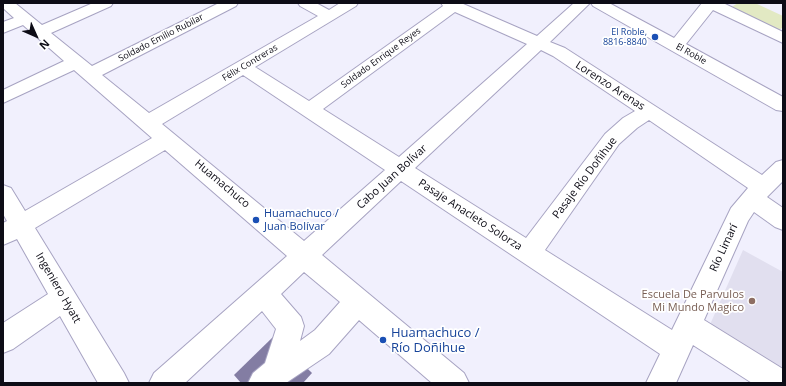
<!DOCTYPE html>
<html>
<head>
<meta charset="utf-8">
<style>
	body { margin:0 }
	#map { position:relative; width:786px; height:386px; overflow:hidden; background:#f1f0fd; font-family:"Open Sans",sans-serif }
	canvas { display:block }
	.frame { position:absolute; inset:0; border:4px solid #0d0c16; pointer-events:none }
	.north { position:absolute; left:16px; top:16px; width:40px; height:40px; -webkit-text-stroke:3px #fff; paint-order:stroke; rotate:135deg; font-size:11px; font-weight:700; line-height:16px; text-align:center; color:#0d0c16 }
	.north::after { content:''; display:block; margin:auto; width:14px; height:18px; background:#0d0c16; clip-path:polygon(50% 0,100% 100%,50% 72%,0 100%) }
</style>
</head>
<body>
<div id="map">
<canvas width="786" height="386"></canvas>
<div class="frame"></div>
<div class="north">N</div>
</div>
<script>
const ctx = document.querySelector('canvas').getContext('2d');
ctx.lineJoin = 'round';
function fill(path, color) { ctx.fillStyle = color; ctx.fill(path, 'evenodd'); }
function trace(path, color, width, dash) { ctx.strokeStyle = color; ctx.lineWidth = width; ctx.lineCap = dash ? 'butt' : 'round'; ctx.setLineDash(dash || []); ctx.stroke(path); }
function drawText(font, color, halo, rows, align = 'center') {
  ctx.font = font + ' "Open Sans",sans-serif'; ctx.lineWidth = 3.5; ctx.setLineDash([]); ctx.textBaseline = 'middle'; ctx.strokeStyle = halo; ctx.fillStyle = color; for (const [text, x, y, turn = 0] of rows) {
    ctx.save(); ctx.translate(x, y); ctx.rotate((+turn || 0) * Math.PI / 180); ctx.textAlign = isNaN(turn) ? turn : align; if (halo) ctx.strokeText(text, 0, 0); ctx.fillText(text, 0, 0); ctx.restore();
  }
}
const built = new Path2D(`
	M743,250l40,22v105l-75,-48z`);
const green = new Path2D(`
	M738,3h17l28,13v11l-5,4 -48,-23z`);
const building = new Path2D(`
	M274,336l38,37 -9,10h-62l-7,-8z`);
const minor = new Path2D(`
	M3,3h12l27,22 51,-22h20l-2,3 -60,27 41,33 127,-63h19l-2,3 -134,69 47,38 169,-97 -18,-10 -2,-3h18l13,7 11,-7h18l-2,3 -101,61 54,34 134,-95 -2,-3h20l76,33 37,-33h16l-40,39 15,6 197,127 14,-13 7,-2v21l-16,16 16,11v22l-8,-3 -21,-15 -6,9 -44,99 79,49v14h-31l-59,-38 -17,38h-30l14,-29 -259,-173 -79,74 142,118 5,10h-37l-73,-63 -30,34 -43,29h-38l5,-10 12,-10 11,-34 -14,-18 -77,72h-36l5,-10 133,-117 -122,-106 -130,78 89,145 5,10h-31l-38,-67 -47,33 -10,4v-30l45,-29 -31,-55 -14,6v-22l4,-2 -4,-7v-29l8,3 14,23 127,-73 -78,-68 -71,33v-13l61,-29 -41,-36 -20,8v-11l11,-4 -11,-10zM455,12l72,32 -128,113 -76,-48zM541,50l12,6 82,55 -12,7 -18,16 -79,104 -111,-70zM243,75l142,95 -81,71 -142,-117zM649,120l99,68 -17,20 -59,122 -127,-80 74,-106 18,-16zM304,272l36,30 -25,28 -15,11 4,-15 -3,-9 -20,-23z
	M591,3h18l65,35 28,-35h21l60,29v11l-70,-33 -27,34 97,53v14l-7,-1 -183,-104z`);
const markers = [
	[655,37,4,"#1a4fb4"],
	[256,220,4,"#1a4fb4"],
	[752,301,4,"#8d6e63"],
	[383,340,4,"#1a4fb4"]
];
const farTransitnames = [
	["El Roble,",647,32],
	["8816-8840",647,42]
];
const farStreetnames = [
	["Soldado Emilio Rubilar",161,38,-27],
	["El Roble",691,54,29],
	["Soldado Enrique Reyes",381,58,-36],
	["Félix Contreras",250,63,-31]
];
const streetNames = [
	["Lorenzo Arenas",610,86,33],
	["Cabo Juan Bolívar",392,177,-42],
	["Pasaje Río Doñihue",585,178,-53],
	["Huamachuco",222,184,40],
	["Pasaje Anacleto Solorza",470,215,33],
	["Río Limarí",724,248,-65],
	["Ingeniero Hyatt",58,288,60]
];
const transitNames = [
	["Huamachuco /",264,214],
	["Juan Bolívar",264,227]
];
const educationNames = [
	["Escuela De Parvulos",744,295],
	["Mi Mundo Magico",744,308]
];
const nearTransitnames = [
	["Huamachuco /",391,333],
	["Río Doñihue",391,348]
];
fill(built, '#e1dfef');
fill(green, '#e2e9c3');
fill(building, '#837da3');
trace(minor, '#a7a3c2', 2);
fill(minor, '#fff');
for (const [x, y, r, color] of markers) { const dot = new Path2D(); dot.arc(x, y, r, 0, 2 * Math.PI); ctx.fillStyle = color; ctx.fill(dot); trace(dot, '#fff', 1.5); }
drawText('9px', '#164399', '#fff', farTransitnames, 'right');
drawText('9px', '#0d0c16', '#fff', farStreetnames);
drawText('11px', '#0d0c16', '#fff', streetNames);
drawText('11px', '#164399', '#fff', transitNames, 'left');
drawText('11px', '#785e54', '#fff', educationNames, 'right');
drawText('13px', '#164399', '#fff', nearTransitnames, 'left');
</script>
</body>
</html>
